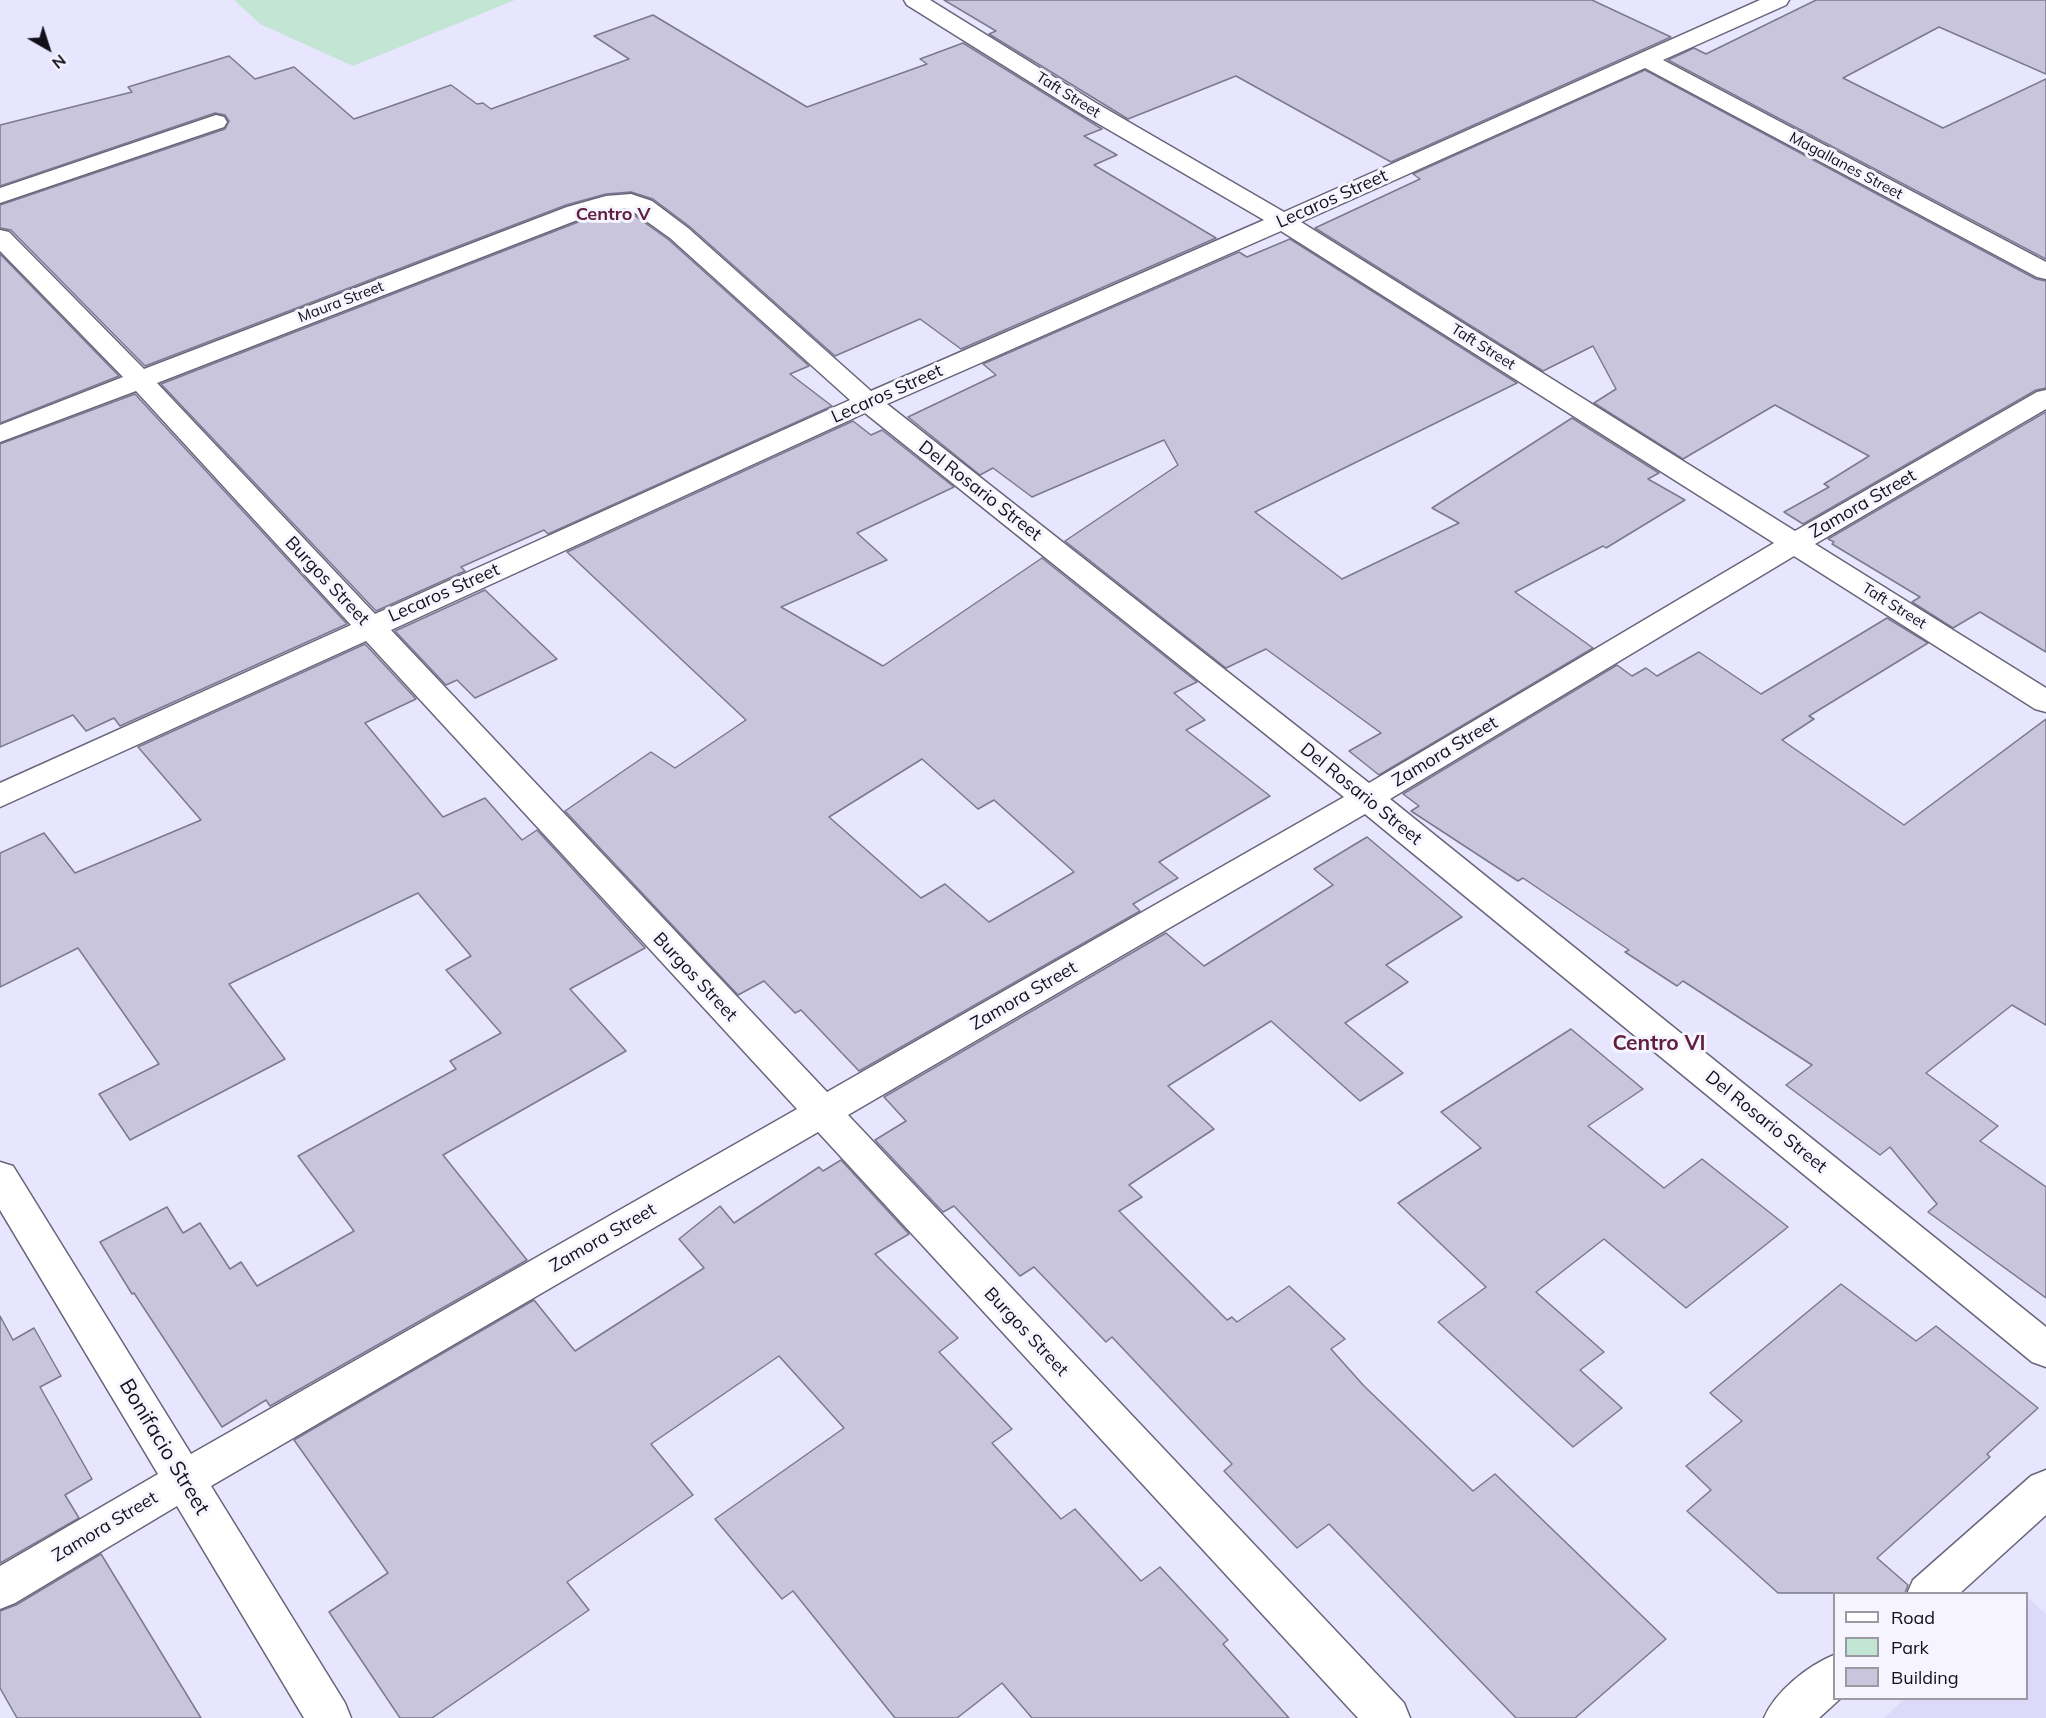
<!DOCTYPE html>
<html>
<head>
<meta charset="utf-8">
<style>
	body { margin:0 }
	#map { position:relative; width:2046px; height:1718px; overflow:hidden; background:#e8e6ff; font-family:Mulish,sans-serif }
	canvas { display:block }
	.legend { position:absolute; left:1833px; top:1592px; width:195px; height:108px; box-sizing:border-box; background:#f6f5ff; border:2px solid #9b9aa3; margin:0; padding:8px 10px; list-style:none; font-size:18px; color:#121119 }
	.legend li { display:flex; align-items:center; gap:12px; height:30px }
	.legend b { width:30px; border:2px solid #9b9aa3 }
	.north { position:absolute; left:18px; top:18px; width:60px; height:60px; -webkit-text-stroke:4px #f6f5ff; paint-order:stroke; rotate:141deg; font-size:16px; font-weight:700; line-height:24px; text-align:center; color:#121119 }
	.north::after { content:''; display:block; margin:auto; width:21px; height:27px; background:#121119; clip-path:polygon(50% 0,100% 100%,50% 72%,0 100%) }
</style>
</head>
<body>
<div id="map">
<canvas width="2046" height="1718"></canvas>
<ul class="legend">
<li><b style="height:8px;background:#fff"></b>Road</li>
<li><b style="height:16px;background:#c3e5d3"></b>Park</li>
<li><b style="height:16px;background:#c8c5dd"></b>Building</li>
</ul>
<div class="north">N</div>
</div>
<script>
const ctx = document.querySelector('canvas').getContext('2d');
ctx.lineJoin = 'round';
function fill(path, color) { ctx.fillStyle = color; ctx.fill(path, 'evenodd'); }
function trace(path, color, width, dash) { ctx.strokeStyle = color; ctx.lineWidth = width; ctx.lineCap = dash ? 'butt' : 'round'; ctx.setLineDash(dash || []); ctx.stroke(path); }
function drawText(font, color, halo, rows, align = 'center') {
  ctx.font = font + ' Mulish,sans-serif'; ctx.lineWidth = 6; ctx.setLineDash([]); ctx.textBaseline = 'middle'; ctx.strokeStyle = halo; ctx.fillStyle = color; for (const [text, x, y, turn = 0] of rows) {
    ctx.save(); ctx.translate(x, y); ctx.rotate((+turn || 0) * Math.PI / 180); ctx.textAlign = isNaN(turn) ? turn : align; if (halo) ctx.strokeText(text, 0, 0); ctx.fillText(text, 0, 0); ctx.restore();
  }
}
const built = new Path2D(`
	M2027,1597l19,17v104h-162l20,-19 122,-1z`);
const green = new Path2D(`
	M234,0h281l-162,66 -93,-42z`);
const building = new Path2D(`
	M944,0h648l79,37 -280,125 -155,-86 -108,43 -139,-85 7,-3z
	M1816,0h230v74l-107,-47 -96,51 100,50 103,-49v180l-378,-199 26,-12 12,6z
	M653,15l154,92 120,-43 -7,-5 43,-16 139,86 -18,7 33,19 -23,10 122,73 -255,111 -41,-30 -85,37 -146,-130 -36,-27 -22,-7 -25,2 -40,11 -421,161 -134,-136 -11,-2v-23l225,-76 4,-8 -4,-6 -10,-2 -215,73v-61l132,-33 -4,-5 101,-31 26,23 39,-12 60,52 97,-34 26,19 6,-1 8,6 138,-50 -35,-23z
	M1645,70l391,209 10,2v107l-10,2 -233,134 -19,-12 45,-25 -5,-3 45,-28 -94,-51 -92,54 -89,-56 22,-14 -23,-43 -50,25 -228,-143 105,-49 -7,-5z
	M627,210l42,30 140,126 -19,8 42,32 -284,128 -4,-4 -83,37 4,4 -89,40 -215,-227 425,-165z
	M1290,239l227,144 -262,129 87,67 117,-56 -27,-15 140,-90 87,55 -11,6 37,21 -79,48 -3,-2 -88,46 78,56 -214,127 -30,-24 32,-18 -115,-84 -40,19 -161,-127 113,-76 -14,-25 -132,57 -39,-29 -13,7 -72,-58 88,-42 -13,-11 256,-112 8,5z
	M0,254l119,122 -119,47z
	M135,394l212,230 -227,102 -6,-8 -28,13 -13,-16 -73,32v-303z
	M2046,412v240l-66,-40 -27,16 -41,-26 8,-5 -88,-53 2,-2 -6,-3z
	M853,421l18,14 11,-5 72,57 -97,46 30,27 -106,47 102,59 159,-108 155,124 -23,11 31,27 -19,10 84,66 -111,66 19,16 -45,26 7,7 -281,160 -58,-61 -6,3 -31,-32 -26,14 -173,-184 86,-59 24,16 71,-48 -179,-168zM922,759l56,50 16,-9 80,72 -85,50 -44,-38 -24,14 -92,-81z
	M485,590l72,69 -82,39 -18,-18 -11,5 -51,-54z
	M1887,618l41,25 -119,73 5,3 -32,21 122,85 142,-106v306l-34,-20 -86,68 72,53 -18,15 66,46v111l-118,-86 9,-8 -47,-57 -10,8 -94,-70 26,-20 -129,-84 -6,5 -52,-34 4,-2 -106,-72 -5,3 -107,-70 8,-5 -16,-12 214,-129 15,11 14,-8 11,8 42,-24 62,42z
	M365,644l51,55 -51,24 78,94 42,-19 37,42 15,-10 108,118 -75,41 56,62 -183,104 84,105 -257,146 -4,-6 -44,27 -88,-134 -2,1 -32,-52 67,-35 16,26 17,-10 30,46 11,-7 16,24 97,-55 -56,-75 158,-87 -6,-8 51,-28 -55,-63 25,-14 -53,-63 -189,91 56,75 -155,81 -31,-46 60,-30 -81,-116 -78,39v-134l44,-20 31,40 126,-53 -63,-73z
	M1367,837l95,80 -76,48 22,17 -63,41 58,50 -43,28 -89,-80 -103,65 46,43 -85,56 13,12 -23,14 108,109 5,-3 5,5 52,-36 56,53 -14,10 33,37 109,105 22,-17 171,165 -91,79h-59l-187,-194 -32,24 -73,-77 8,-7 -120,-127 -6,5 -72,-75 -14,9 -66,-70 -11,6 -68,-72 31,-19 -22,-24 282,-164 38,33 129,-81 -19,-16z
	M1571,1029l72,60 -55,37 76,62 38,-29 86,68 -102,81 -82,-69 -68,53 68,60 -24,18 42,38 -49,39 -135,-125 48,-35 -88,-84 83,-55 -40,-36z
	M841,1160l68,74 -34,20 83,84 -19,14 73,77 -20,14 69,76 14,-10 66,72 19,-14 68,73 -5,4 66,74h-257l-30,-35 -45,35h-62l-102,-127 -11,8 -67,-80 129,-91 -65,-72 -128,88 42,51 -126,87 22,28 -157,108h-32l-71,-106 59,-39 -94,-133 240,-140 41,51 129,-83 -25,-29 41,-33 14,17 85,-56 4,4z
	M1841,1284l75,57 20,-15 102,82 -51,46 3,3 -113,101 31,27 -3,8h-127l-91,-82 24,-21 -25,-24 56,-45 -32,-28z
	M0,1316l13,24 21,-12 27,48 -21,11 52,92 -27,16 14,23 -79,45z
	M101,1554l100,164h-184l-17,-30v-77l16,-6z`);
const minor = new Path2D(`
	M904,0h26l166,103 188,109 476,-212h29l-3,5 -123,55 383,202v17l-9,-2 -392,-209 -344,154 494,309 242,-139 9,-2v19l-231,135 231,144v24l-11,-3 -241,-153 -404,243 656,528v40l-14,-5 -667,-548 -517,301 556,588 6,15h-52l-540,-586 -607,354 134,217 6,15h-47l-127,-212 -162,97 -15,6v-43l158,-92 -158,-264v-48l13,4 178,288 606,-345 -431,-468 -366,166v-24l351,-158 -215,-234 -136,51v-17l123,-48 -123,-126v-21l9,2 135,137 423,-162 39,-11 25,-2 21,7 36,27 183,163 393,-171 -184,-107 -173,-108zM628,208l42,30 180,162 -475,214 -218,-231 428,-166 23,-7zM1281,231l493,312 -405,240 -482,-379zM865,413l479,384 -517,295 -436,-462z
	M216,115l8,2 3,5 -3,5 -224,76v-15z
	M2046,1470v45l-87,79h-52l6,-14 118,-104z
	M1834,1655v43h7l-22,20h-55c11,-26 43,-52 70,-63z`);
const farStreetnames = [
	["Taft Street",1068,95,32],
	["Magallanes Street",1846,166,28],
	["Maura Street",341,302,-21],
	["Taft Street",1483,347,32],
	["Taft Street",1894,606,32]
];
const streetNames = [
	["Lecaros Street",1332,199,-24],
	["Lecaros Street",887,394,-24],
	["Del Rosario Street",980,491,38],
	["Zamora Street",1863,504,-30],
	["Burgos Street",327,581,47],
	["Lecaros Street",444,593,-24],
	["Zamora Street",1445,752,-31],
	["Del Rosario Street",1361,794,39],
	["Burgos Street",695,977,47],
	["Zamora Street",1024,996,-30],
	["Del Rosario Street",1766,1122,39],
	["Zamora Street",603,1238,-30],
	["Burgos Street",1026,1332,47],
	["Zamora Street",105,1527,-31]
];
const farQuarternames = [
	["Centro V",613,215]
];
const quarterNames = [
	["Centro VI",1659,1044]
];
const nearStreetnames = [
	["Bonifacio Street",164,1447,59]
];
fill(built, '#ddd9f8');
fill(green, '#c3e5d3');
fill(building, '#c8c5dd');
trace(building, '#7b798f', 1.5);
trace(minor, '#67657a', 3);
fill(minor, '#fff');
drawText('15px', '#121119', '#f6f5ff', farStreetnames);
drawText('18px', '#121119', '#f6f5ff', streetNames);
drawText('bold 18px', '#61203d', '#f6f5ff', farQuarternames);
drawText('bold 21px', '#61203d', '#f6f5ff', quarterNames);
drawText('21px', '#121119', '#f6f5ff', nearStreetnames);
</script>
</body>
</html>
